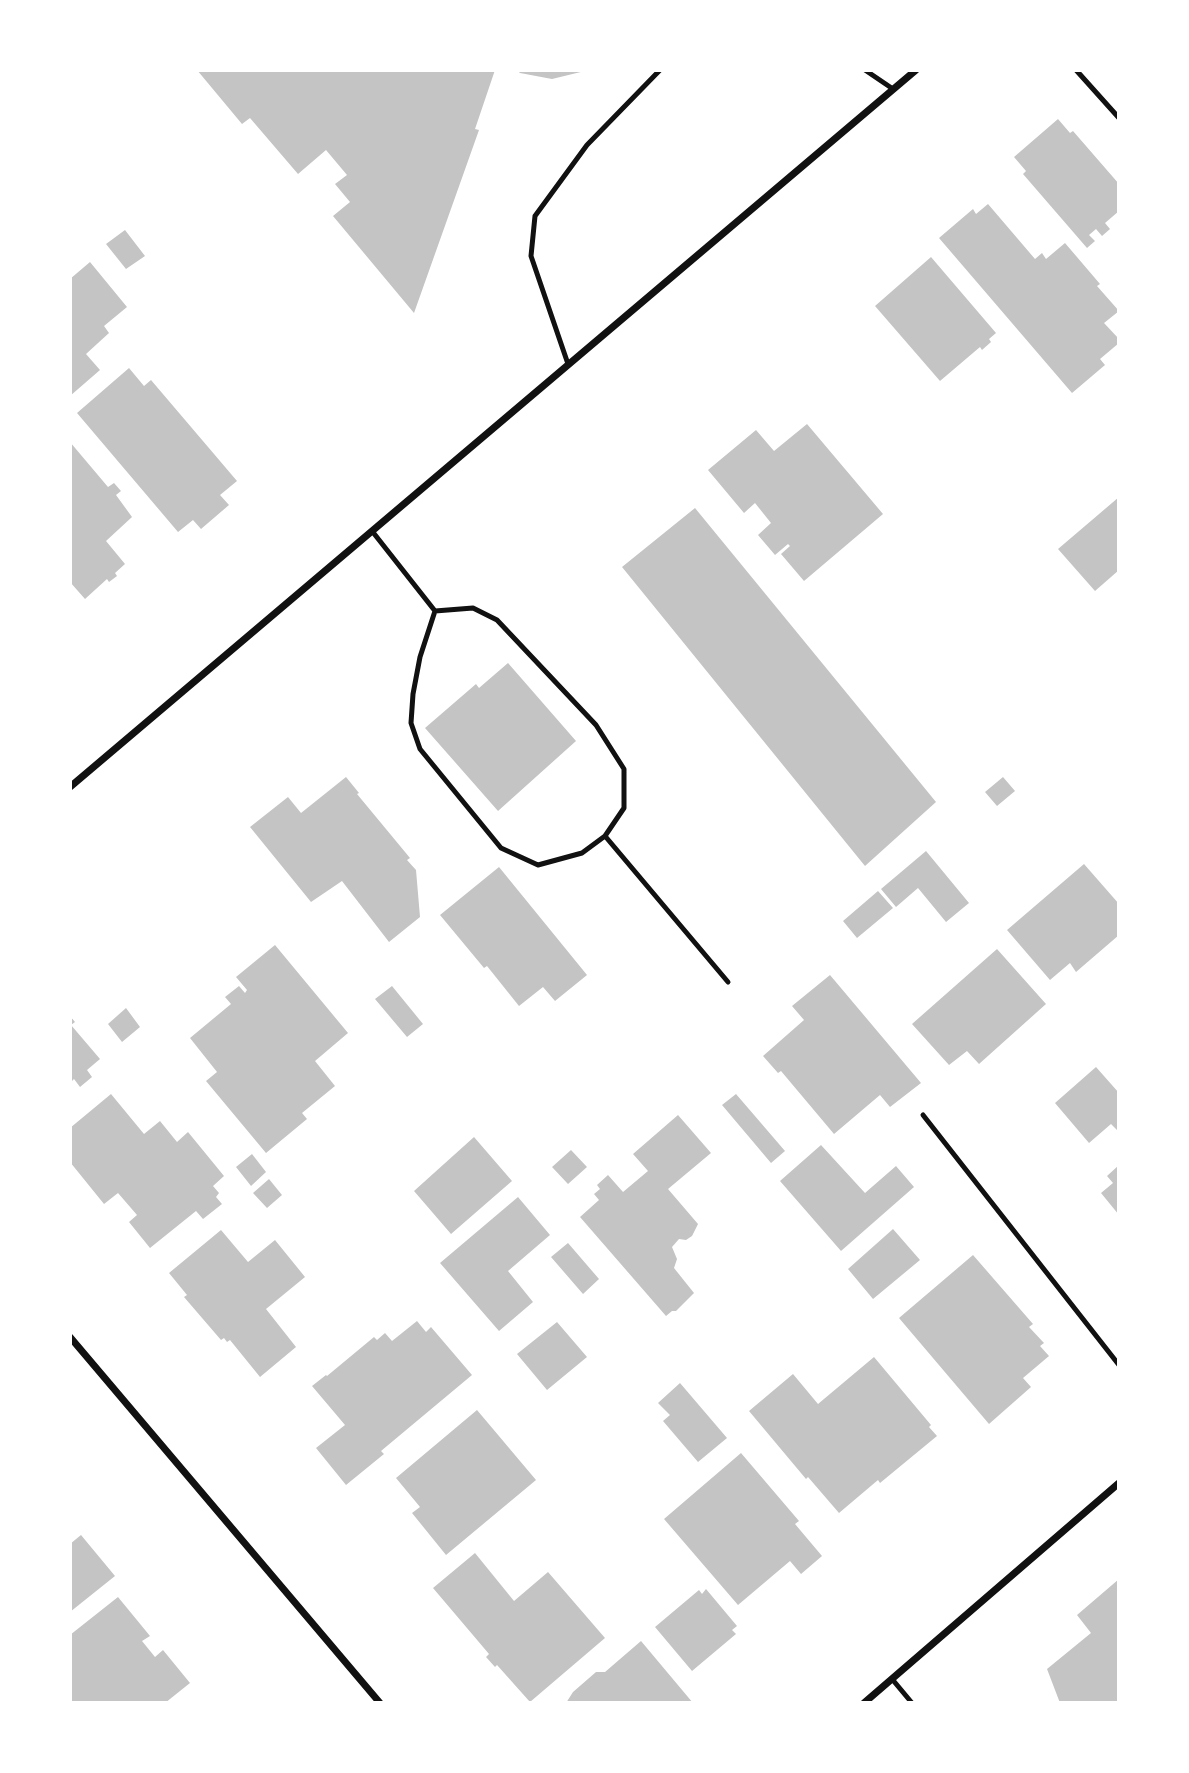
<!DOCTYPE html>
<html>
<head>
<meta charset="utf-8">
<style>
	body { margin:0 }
	#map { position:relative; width:1189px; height:1773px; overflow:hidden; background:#fff; font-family:Lora,serif }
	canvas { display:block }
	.frame { position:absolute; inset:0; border:72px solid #fff; pointer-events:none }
</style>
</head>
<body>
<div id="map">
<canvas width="1189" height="1773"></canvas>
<div class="frame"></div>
</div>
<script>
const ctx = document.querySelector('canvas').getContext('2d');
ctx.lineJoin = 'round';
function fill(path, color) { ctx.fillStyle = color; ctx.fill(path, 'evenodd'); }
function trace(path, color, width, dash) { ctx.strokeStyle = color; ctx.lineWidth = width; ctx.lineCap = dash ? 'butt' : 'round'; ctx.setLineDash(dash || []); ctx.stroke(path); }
const building = new Path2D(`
	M197,70h298l-20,59 4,1 -65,183 -81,-97 17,-14 -15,-18 12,-9 -21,-25 -28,24 -48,-56 -8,6z
	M517,70h72l-37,9 -32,-6z
	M1058,119l12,14 3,-2 46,53v27l-14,12 5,6 -8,7 -6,-7 -7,6 6,6 -8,7 -64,-74 3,-3 -12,-14z
	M988,204l47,55 7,-6 4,6 19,-16 35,41 -3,2 22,25 -15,12 15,16v4l-19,16 5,6 -33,28 -133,-155 34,-29 3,5z
	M125,230l20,26 -19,13 -20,-25z
	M931,257l65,76 -7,6 2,3 -9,8 -2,-3 -40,34 -65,-75z
	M90,262l37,45 -23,19 5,7 -23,21 14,16 -30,26v-117z
	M129,368l15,18 7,-6 86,101 -17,14 9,10 -28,24 -8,-9 -15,12 -101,-119z
	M807,424l76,90 -79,67 -23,-27 9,-8 -2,-2 -13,11 -17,-20 13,-12 -16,-20 -11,10 -36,-43 48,-40 18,21z
	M70,442l38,45 6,-4 7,8 -5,4 16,22 -26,24 19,23 -10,9 2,3 -8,6 -2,-3 -22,20 -15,-17z
	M1119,497v73l-24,21 -37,-42z
	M695,508l241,294 -71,64 -243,-299z
	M508,663l68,78 -78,70 -73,-83 51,-44 3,4z
	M346,777l13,16 -2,1 53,64 -3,2 9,10 4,47 -31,25 -47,-61 -31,21 -61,-75 38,-30 13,16z
	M1003,777l12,14 -18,15 -12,-14z
	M926,851l43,52 -23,19 -28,-34 -22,19 -15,-18z
	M1084,864l35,40v31l-43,37 -6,-9 -20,17 -43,-50z
	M499,867l88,108 -32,26 -12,-14 -24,19 -32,-40 -3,2 -44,-53z
	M878,891l15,17 -36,30 -14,-17z
	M275,945l73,88 -33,28 20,25 -33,27 5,6 -41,34 -60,-72 11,-9 -27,-34 41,-34 -6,-7 14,-11 6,7 2,-3 -11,-13z
	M997,949l49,55 -67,60 -12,-13 -18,14 -37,-41z
	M830,975l91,108 -31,24 -10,-12 -46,39 -53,-63 -3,2 -15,-17 41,-36 -12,-14z
	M392,986l31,38 -16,13 -32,-38z
	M126,1008l14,19 -18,15 -14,-18z
	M70,1016l5,6 -4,3 29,34 -13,11 5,7 -12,10 -6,-8 -4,4z
	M1096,1067l23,26v39l-8,-8 -22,19 -34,-40z
	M111,1094l33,40 16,-13 17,21 11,-10 36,44 -11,10 6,7 -3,4 6,7 -19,15 -7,-8 -46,37 -21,-26 8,-7 -19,-22 -14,11 -34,-42v-34z
	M736,1094l49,57 -14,12 -49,-58z
	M678,1115l33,38 -43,36 30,35 -6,12 -6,4 -7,-1 -7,8 5,12 -3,9 20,25 -18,18h-4l-6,5 -86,-99 19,-17 -5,-6 6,-5 -3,-4 11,-10 15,17 25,-21 -15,-17z
	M474,1137l38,44 -61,53 -37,-43z
	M821,1145l44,48 31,-27 18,21 -73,64 -61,-70z
	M571,1150l16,17 -19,17 -16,-17z
	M252,1154l14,18 -15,14 -15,-19z
	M1119,1165v50l-18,-22 12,-10 -6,-7z
	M269,1179l13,16 -15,13 -14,-15z
	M518,1197l32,38 -42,36 25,31 -34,29 -59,-68z
	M893,1229l27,31 -47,39 -25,-30z
	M221,1230l27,32 27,-22 30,37 -39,32 30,38 -36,30 -30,-37 -3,2 -3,-4 -3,2 -37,-43 3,-2 -18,-22z
	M568,1243l31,36 -16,15 -32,-37z
	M973,1255l60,69 -4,3 15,16 -4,3 9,10 -26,22 8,9 -42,37 -90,-106z
	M417,1321l9,11 5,-5 41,48 -91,76 3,3 -38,31 -30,-37 29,-23 -33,-39 14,-11 1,1 47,-39 3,3 8,-7 7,8z
	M557,1322l30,35 -40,33 -30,-36z
	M874,1357l57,68 -2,2 8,9 -57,47 -2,-3 -39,33 -31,-36 -2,2 -57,-68 44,-37 25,30z
	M680,1383l47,55 -29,24 -35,-41 7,-6 -12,-12z
	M477,1410l59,70 -90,75 -34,-42 8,-6 -24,-29z
	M741,1453l58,68 -4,3 27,32 -21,18 -11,-13 -52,44 -74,-86z
	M81,1535l34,41 -45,36v-68z
	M475,1553l39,48 34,-29 57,66 -75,64 -33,-37 -2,2 -9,-10 3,-3 -56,-66z
	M1119,1579v124h-59l-13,-34 44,-36 -14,-18z
	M706,1589l31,37 -5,4 4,4 -44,37 -37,-44 44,-37 3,4z
	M118,1597l32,39 -8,5 13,16 8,-7 27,33 -25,20h-95v-68z
	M641,1641l52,62h-127l7,-11 23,-20h9z`);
const service = new Path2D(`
	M865,70l28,19
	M1076,70l43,48
	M568,364l-37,-108 4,-40 52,-71 73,-75
	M372,531l63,80
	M473,608l24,12 99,105 28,44v39l-19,28 -23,17 -44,12 -37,-17 -81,-99 -9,-26 2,-29 7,-37 15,-46z
	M605,836l123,146
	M923,1115l196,250
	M892,1679l20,24`);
const minor = new Path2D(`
	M70,787l846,-717
	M70,1337l310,366
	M864,1703l255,-220`);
fill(building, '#c4c4c4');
trace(service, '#111', 5);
trace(minor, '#111', 7);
</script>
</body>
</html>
